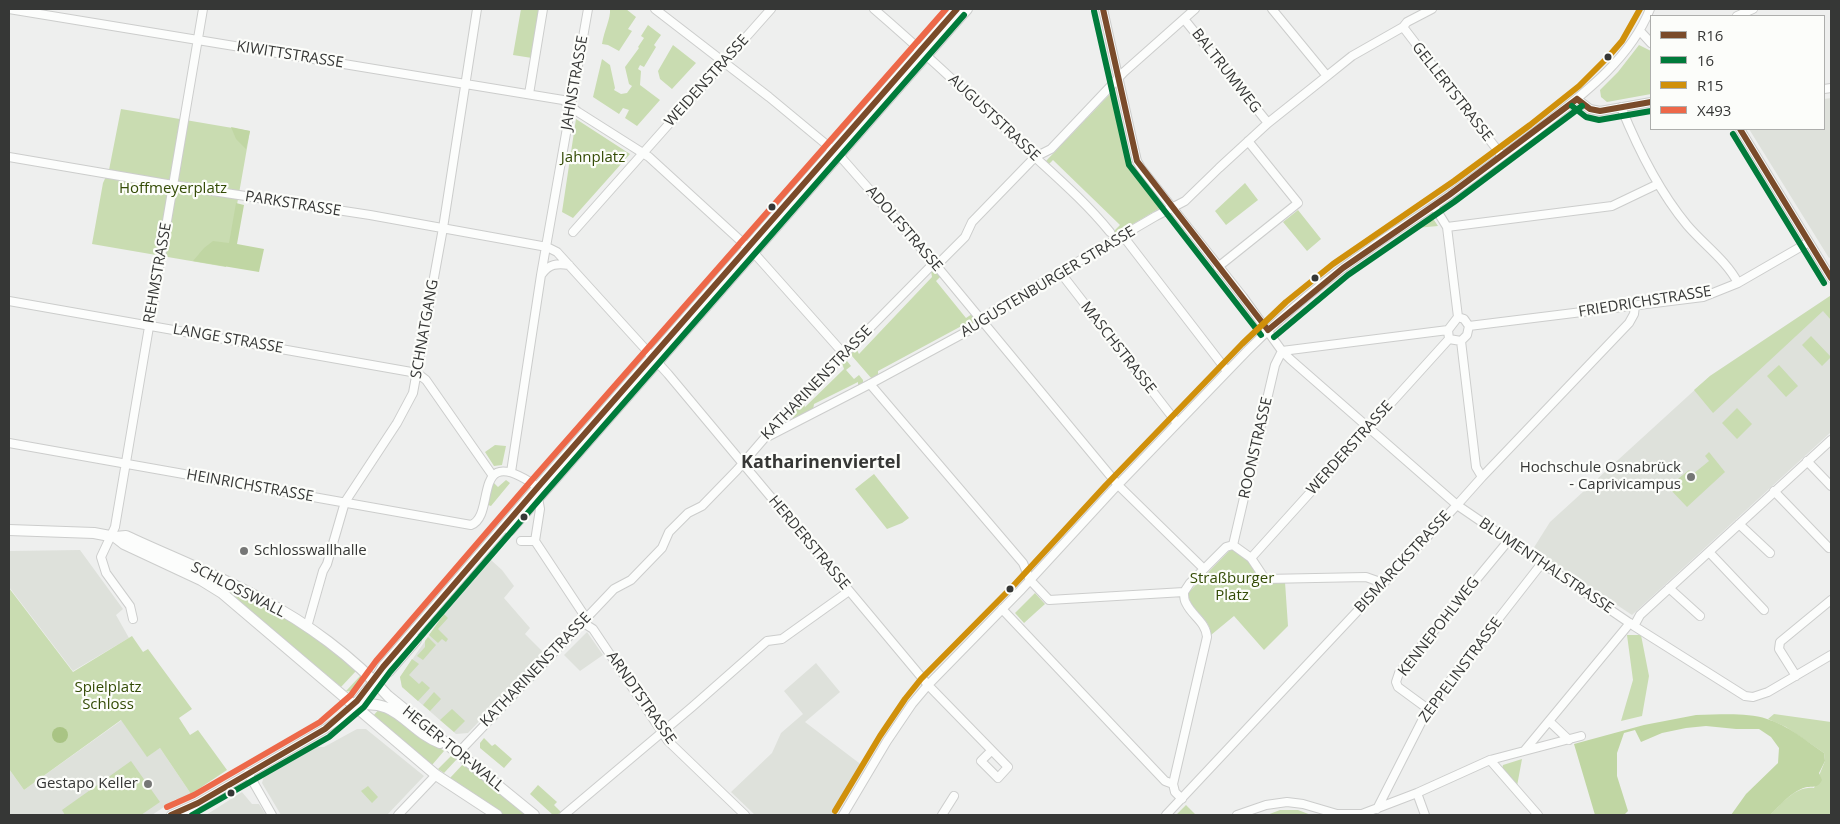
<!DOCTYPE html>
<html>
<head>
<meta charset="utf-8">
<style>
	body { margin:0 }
	#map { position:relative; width:1840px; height:824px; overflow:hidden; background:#eeefee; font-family:"Open Sans",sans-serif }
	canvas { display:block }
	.frame { position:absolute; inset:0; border:10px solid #363736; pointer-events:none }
	.legend { position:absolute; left:1650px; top:15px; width:175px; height:115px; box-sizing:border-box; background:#fcfdfa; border:1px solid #adaeac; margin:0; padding:6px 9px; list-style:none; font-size:15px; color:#363736 }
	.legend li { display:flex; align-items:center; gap:10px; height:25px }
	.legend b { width:25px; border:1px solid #adaeac }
</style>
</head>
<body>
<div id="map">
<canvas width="1840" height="824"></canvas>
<div class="frame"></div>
<ul class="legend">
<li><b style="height:6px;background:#7a4b2a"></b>R16</li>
<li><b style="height:6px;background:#007b3b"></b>16</li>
<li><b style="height:6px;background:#d0900b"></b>R15</li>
<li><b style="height:6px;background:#ed6849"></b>X493</li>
</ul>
</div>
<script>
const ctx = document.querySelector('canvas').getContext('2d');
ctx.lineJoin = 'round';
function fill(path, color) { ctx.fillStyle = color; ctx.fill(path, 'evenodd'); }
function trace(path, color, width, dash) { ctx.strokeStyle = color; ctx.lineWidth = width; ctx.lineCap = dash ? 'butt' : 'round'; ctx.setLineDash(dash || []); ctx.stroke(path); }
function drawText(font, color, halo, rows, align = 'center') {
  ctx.font = font + ' "Open Sans",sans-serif'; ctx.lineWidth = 4.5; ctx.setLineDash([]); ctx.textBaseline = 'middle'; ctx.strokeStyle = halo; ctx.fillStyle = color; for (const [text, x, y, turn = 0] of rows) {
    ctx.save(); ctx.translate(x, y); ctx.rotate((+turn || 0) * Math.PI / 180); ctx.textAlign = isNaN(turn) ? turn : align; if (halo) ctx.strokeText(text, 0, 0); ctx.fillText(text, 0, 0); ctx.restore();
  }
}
const built = new Path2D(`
	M1831,98v159l-2,1 -80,-129h75v-30z
	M1830,296l1,136 -199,183 -99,-66 17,-27 160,-146z
	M80,550l43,59 -7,6 13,23 -56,33 -64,-84v-36z
	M491,560l11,10 12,16 -10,12 26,30 -5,6 19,19 -76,80 -12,1 -54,-47 -2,-10 44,-63z
	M587,632l16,23 -23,16 -16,-16z
	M816,663l24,29 -35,30 58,44 -29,49h-79l-24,-23 41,-39 9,-20 22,-19 -19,-23z
	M122,720l25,36 13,-8 31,46 -12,8 -3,-3 -24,16h-143v-46l15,21z
	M357,729h9l58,47 -37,39h-106l-19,-32 2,-7 53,-29h7z
	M242,792l10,12h7l7,11h-60z`);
const green = new Path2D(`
	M521,9h19l-8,49 -19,-3z
	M610,9h16l10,8 -8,12 4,2 -13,20 -11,-6 -6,-1c2,-13 9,-26 8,-35z
	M648,25l13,10 -7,10 2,2 -12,20 -4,-2 -2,4 3,2 -1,14 20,15 -23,26 -12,-8 4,-8 -6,-2 -4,6 -26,-17 9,-38 8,6 5,23 -1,2 7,4 6,-1 5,-7 -3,-2 -4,-17 14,-19 -1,-1 6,-9 -3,-2z
	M673,45l23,18 -24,26 -12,-10 -2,-8z
	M1639,45l12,6v43l-44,8 -6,-5 -1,-7 18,-18z
	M1112,92h2l18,73 7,10 -1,4 22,29 -44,26 -2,-3 6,-6 -67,-65 -5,5 -2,-4z
	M121,109l129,22 -24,136 -134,-23 11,-61 6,-13z
	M576,119l54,35 -57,64 -11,-6z
	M1245,183l13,17 -32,25 -11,-14z
	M1298,210l23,29 -14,12 -24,-29z
	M1429,219l5,1 4,6 -22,2z
	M934,270l7,6 -5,5 30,37 6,-4 3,8 -7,6 1,-6 -91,49v5l-6,3 -20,-23v-4l4,-4 3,6 73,-77 -1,-6z
	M1830,296l1,24 -8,-9 -110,102 -19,-23 16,-14z
	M1811,336l20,21 -9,9 -20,-21z
	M844,361h3l4,5 -5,4 8,9 5,-4 4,5v4l-5,3v-5l-44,22 -1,6 -18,9 -2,-1 -2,-4 12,-12 2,5 39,-38 -2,-6z
	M1779,365l19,21 -12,11 -19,-21z
	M1737,408l15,16 -15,15 -15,-16z
	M495,445l11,1 -4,19 -8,1 -9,-14z
	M1709,452l16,20 -38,35 -19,-20 21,-17 4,4 16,-13 -4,-5z
	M874,474l35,44 -7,5 -15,6 -32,-40z
	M506,480l4,3 -19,23 -3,-1 5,-23 5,5z
	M1233,549l15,11 15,20 22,2 3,44 -24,24 -30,-34 -23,19c-1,-19 -21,-23 -23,-42l41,-42z
	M206,577c41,19 82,39 118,66 11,9 22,18 32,28l-15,16 -106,-89z
	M9,588l64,84 59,-36 11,16 5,-3 44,60 -13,9 11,17 8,-5 29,40 -36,24 -31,-46 -13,9 -26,-37 -97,70 -15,-21z
	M1035,593l10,11 -21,19 -9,-10z
	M444,614l4,4 -10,11 10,10 -2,3 -4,-3 -4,4 -9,-8z
	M1627,635h14l8,41 -7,40 -21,5 12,-41z
	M428,637l8,8 -13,15 -6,-4 8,-9v-6z
	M412,659l7,5 -10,11 10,9 3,-3 8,7 -12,13 -16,-14 -2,-10z
	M361,675l1,7 -10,10 -6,-1z
	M434,692l7,7 -11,12 -7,-6z
	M381,707l63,44 -12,14 -59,-49z
	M452,709l13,12 -11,11 -14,-12z
	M1774,714l57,8v93h-61c13,-12 25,-29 44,-27l11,-27 -1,-8 -38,-26 -18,-8z
	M484,738l8,8 3,-2 17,15 -8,9 -24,-20v-5z
	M451,756l6,3 -13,14 -6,-4z
	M1522,759l-5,27 -15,-17 1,-4z
	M131,761l29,41 -19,13h-76l-3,-5z
	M464,763l65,52h-26l-53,-37z
	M538,785l19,17 -3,3 7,7 -4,3h-4l-23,-21z
	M368,786l10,11 -6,6 -11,-12z
	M1186,805l10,10h-20z
	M1280,810h18l13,5h-44z`);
const forest = new Path2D(`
	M231,127l19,4 -4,18 -10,-10z
	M236,203l8,2 -7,39 27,5 -5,23 -66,-11 11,-13 9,-7 16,2z
	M1696,715c23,0 49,-3 71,4 21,6 39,22 57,34l1,8 -6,12 3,7c-5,11 -12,4 -21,9 -12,5 -21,17 -31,26h-39l15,-21 32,-31 1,-15 -8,-11 -12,-8h-23l-30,-3 -20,2 -24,5 -21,9 -6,-12 -11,3 -7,20v23l11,35 -4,4h-29l-21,-71 70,-19z`);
const water = new Path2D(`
	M52 735a8 8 0 1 1 16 0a8 8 0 1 1-16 0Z`);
const minor = new Path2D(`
	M9,9l554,91 15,12 71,45 105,96 90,101
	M655,9l114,88 70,58 101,115 178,215 86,84
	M874,9c51,44 100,90 149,137 30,28 61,54 87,86
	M1103,9l34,152 4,7 102,129 39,54 8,8 167,146 177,121 111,70 8,1 15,-5 63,-37
	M1272,9l55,67
	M1737,16l16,-7
	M1184,19l84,104
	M1403,27l99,129
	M1640,31l11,12
	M1824,89l7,-1
	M529,94l14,-85
	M1577,99l13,10 10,2 51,-9
	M1621,107c17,42 37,83 66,118 17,20 39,35 51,58
	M1740,129l91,149
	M9,157l164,28 197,30 177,32 10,5 111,122 260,311 80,82 -10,11 -17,-17 10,-10
	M1434,206l13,21 165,-21 46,-22
	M1447,227l11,90
	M573,232l198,-223
	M1123,236l104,135
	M1218,267l80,-64 -50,-62
	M1060,272l117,151
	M542,274c7,-10 15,-11 27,-9
	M9,301l408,72 9,7 67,96
	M1458,317l6,2 5,7 -2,9 -6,6 -12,-2 -1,-9z
	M1469,326l234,-29 35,-14 71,-41
	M1461,341l15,126 6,10
	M870,384l153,179 7,17 19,20 135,-8
	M769,436l101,-52 107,-58 13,-13 166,-97 29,-15 34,-33 49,-45 59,-47 25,-20 51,-29 4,-5 25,-13
	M9,443l462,82c27,-10 -3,-89 71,-35
	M1807,461l24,25
	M511,472l30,-197 47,-266
	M1774,491l55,57
	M538,498l2,11 -5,32 51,77
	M1739,524l31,29
	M521,541h14
	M1233,545l42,-180 7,-14 166,-21
	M1709,552l55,58
	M1251,558l198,-219
	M1669,588l31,28
	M1002,609l163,172 8,3
	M133,619l-3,-13 -24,-33 -5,-16 14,-30 88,-518
	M582,622l11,7 75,112 77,74
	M1634,626l6,-11 191,-175
	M307,627l16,-56 4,-7 18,-62 52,-79 16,-30 30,-165 34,-219
	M1796,676l-17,-27 1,-7 51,-42
	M1428,709l-30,-22 -2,-5 3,-9 110,-133
	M1549,721l20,19
	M1525,750l105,-127
	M458,753l156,-164 17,-9 31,-32 7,-16 19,-19 14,-7 35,-36 50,-58 142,-144 13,-8 23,-23 7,-15 63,-65 16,-8 73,-77 71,-63
	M1490,760l48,55
	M248,773l24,42
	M1417,793l8,22
	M1182,799l-7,-7 -2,-8 34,-147c-1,-15 -15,-21 -21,-34 -2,-3 -2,-8 -2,-11l6,-9 36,-36 7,-2 18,13 14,21 101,-2 17,6
	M1377,809l51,-100 114,-146
	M171,815l27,-12 127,-74 18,-12 11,-11
	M185,815l10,-9
	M398,815l38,-40
	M564,815l128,-108 75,-66 15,-2 67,-48
	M843,815l44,-74 25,-37 16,-19 92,-94 92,-100 136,-141c38,-38 79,-72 123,-102 20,-15 42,-28 63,-42 34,-24 67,-49 101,-74 43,-34 94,-70 115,-123
	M942,815l12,-19
	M1166,815l291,-310 25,-28 147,-154 5,-9 1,-8
	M1237,815l29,-10 21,-3 16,2 34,10h25l55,-21 73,-33 91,-24`);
const major = new Path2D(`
	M9,530l85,3 21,4 11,-1c45,21 92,39 135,63 46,24 92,58 127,97l146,119
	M510,530l457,-521
	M115,537l9,7 77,36 21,13 214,182 61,40
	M377,679l12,-8 27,-31
	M354,706l21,-25 8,-14 155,-180 419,-478
	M354,706c43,-10 52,24 86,37`);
const bus1 = new Path2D(`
	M1103,9l34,152 131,169
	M1577,99l13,10 10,2 51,-9
	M1740,129l91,149
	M1268,330l75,-62 106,-73 128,-96
	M171,815l27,-12 127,-74 32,-28 26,-34 155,-180 419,-478`);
const bus2 = new Path2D(`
	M1094,11l35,154 132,170
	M1572,106l14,11 13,3 52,-9
	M1733,134l91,149
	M1274,337l74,-62 106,-73 128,-96
	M192,815l137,-78 35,-30 26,-35 155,-179 419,-478`);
const bus3 = new Path2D(`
	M835,811l45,-75 25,-37 16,-20 93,-94 92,-100 136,-141 44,-42 47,-38 121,-83 76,-56 49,-39 30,-30 13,-15 18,-32`);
const bus4 = new Path2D(`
	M167,807l27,-12 126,-73 31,-27 25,-34 155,-180 415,-472`);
const markers = [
	[1608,57,4.5,"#363736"],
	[772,207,4.5,"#363736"],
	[1315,278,4.5,"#363736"],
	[1691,477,5,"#767776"],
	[524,517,4.5,"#363736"],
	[244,551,5,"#767776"],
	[1010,589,4.5,"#363736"],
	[148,784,5,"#767776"],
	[231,793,4.5,"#363736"]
];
const streetNames = [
	["KIWITTSTRASSE",290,55,9],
	["BALTRUMWEG",1226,71,52],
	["WEIDENSTRASSE",707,81,-48],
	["JAHNSTRASSE",575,83,-80],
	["GELLERTSTRASSE",1452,92,52],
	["AUGUSTSTRASSE",994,118,43],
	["PARKSTRASSE",293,204,9],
	["ADOLFSTRASSE",904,229,49],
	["REHMSTRASSE",158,273,-80],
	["AUGUSTENBURGER STRASSE",1048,282,-31],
	["FRIEDRICHSTRASSE",1645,302,-9],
	["SCHNATGANG",425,329,-80],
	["LANGE STRASSE",228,339,10],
	["MASCHSTRASSE",1118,348,52],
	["KATHARINENSTRASSE",817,383,-46],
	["ROONSTRASSE",1256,448,-77],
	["WERDERSTRASSE",1350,448,-48],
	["HEINRICHSTRASSE",250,486,10],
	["HERDERSTRASSE",809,543,50],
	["BISMARCKSTRASSE",1403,562,-47],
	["BLUMENTHALSTRASSE",1546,566,34],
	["SCHLOSSWALL",238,590,27],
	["KENNEPOHLWEG",1439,627,-52],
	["KATHARINENSTRASSE",536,670,-46],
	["ZEPPELINSTRASSE",1461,670,-53],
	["ARNDTSTRASSE",641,698,55],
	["HEGER-TOR-WALL",453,749,39]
];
const parkNames = [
	["Jahnplatz",593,158],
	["Hoffmeyerplatz",173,189],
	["Straßburger",1232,579],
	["Platz",1232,596],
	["Spielplatz",108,688],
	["Schloss",108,705]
];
const poiNames = [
	["Hochschule Osnabrück",1681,468],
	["- Caprivicampus",1681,485],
	["Schlosswallhalle",254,551,"left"],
	["Gestapo Keller",138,784]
];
const quarterNames = [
	["Katharinenviertel",821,463]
];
fill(built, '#dee1db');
fill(green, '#c9dcb1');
fill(forest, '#c0d6a3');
fill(water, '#a9c484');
trace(minor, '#cccdcc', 10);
trace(major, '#cccdcc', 12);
trace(minor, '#fcfdfc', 8);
trace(major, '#fcfdfc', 10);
trace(bus1, '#7a4b2a', 6);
trace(bus2, '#007b3b', 6);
trace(bus3, '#d0900b', 6);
trace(bus4, '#ed6849', 6);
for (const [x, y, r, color] of markers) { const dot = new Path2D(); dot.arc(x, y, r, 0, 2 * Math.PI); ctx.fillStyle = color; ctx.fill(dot); trace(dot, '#fcfdfa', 2); }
drawText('15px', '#363736', '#fcfdfa', streetNames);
drawText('15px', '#334b05', '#fcfdfa', parkNames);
drawText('15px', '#363736', '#fcfdfa', poiNames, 'right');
drawText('bold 18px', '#363735', '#fcfdfa', quarterNames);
</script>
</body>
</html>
